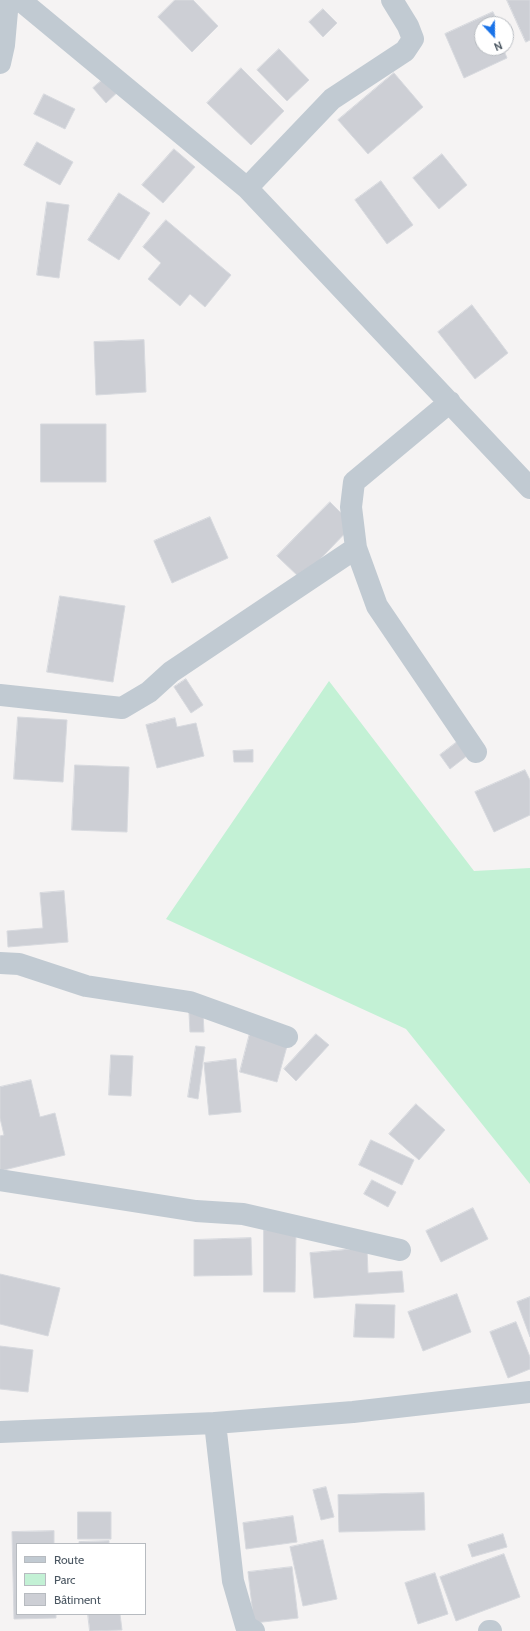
<!DOCTYPE html>
<html>
<head>
<meta charset="utf-8">
<style>
	body { margin:0 }
	#map { position:relative; width:530px; height:1631px; overflow:hidden; background:#f5f3f3; font-family:Cabin,sans-serif }
	canvas { display:block }
	.legend { position:absolute; left:16px; top:1543px; width:130px; height:72px; box-sizing:border-box; background:#fff; border:1px solid #b7bbc0; margin:0; padding:5px 7px; list-style:none; font-size:12px; color:#4a5661 }
	.legend li { display:flex; align-items:center; gap:8px; height:20px }
	.legend b { width:20px; border:1px solid #b7bbc0 }
	.north { position:absolute; left:474px; top:16px; width:40px; height:40px; box-sizing:border-box; background:#fff; border:1px solid #b7bbc0; border-radius:50%; rotate:158deg; font-size:11px; font-weight:700; line-height:16px; text-align:center; color:#4a5661 }
	.north::after { content:''; display:block; margin:auto; width:14px; height:18px; background:#1a73e8; clip-path:polygon(50% 0,100% 100%,50% 72%,0 100%) }
</style>
</head>
<body>
<div id="map">
<canvas width="530" height="1631"></canvas>
<ul class="legend">
<li><b style="height:5px;background:#c1cad2"></b>Route</li>
<li><b style="height:11px;background:#c3f1d5"></b>Parc</li>
<li><b style="height:11px;background:#cdcfd5"></b>Bâtiment</li>
</ul>
<div class="north">N</div>
</div>
<script>
const ctx = document.querySelector('canvas').getContext('2d');
ctx.lineJoin = 'round';
function fill(path, color) { ctx.fillStyle = color; ctx.fill(path, 'evenodd'); }
function trace(path, color, width, dash) { ctx.strokeStyle = color; ctx.lineWidth = width; ctx.lineCap = dash ? 'butt' : 'round'; ctx.setLineDash(dash || []); ctx.stroke(path); }
const green = new Path2D(`
	M329,681l145,190 56,-3v316l-124,-155 -240,-110z`);
const building = new Path2D(`
	M175,0h18l25,26 -26,26 -34,-35z
	M507,0h23v40l-4,2z
	M323,9l14,14 -14,14 -14,-15z
	M493,12l6,12h-17v24h21l4,10 -43,20 -19,-44z
	M279,49l30,31 -22,21 -30,-31z
	M241,68l43,43 -33,34 -44,-42z
	M394,73l29,34 -55,47 -30,-34z
	M108,75l13,14 -15,14 -13,-15z
	M44,94l31,15 -10,20 -31,-15z
	M37,142l36,20 -13,23 -36,-20z
	M174,149l21,18 -32,36 -21,-18z
	M442,154l25,31 -28,24 -26,-31z
	M381,181l32,44 -26,19 -32,-44z
	M119,193l31,20 -31,47 -31,-20z
	M47,202l22,3 -10,73 -22,-3z
	M166,220l65,55 -26,32 -15,-13 -10,12 -32,-27 13,-16 -18,-16z
	M472,305l36,48 -33,26 -37,-47z
	M144,340l2,52 -50,3 -2,-53z
	M41,424h65v58h-65z
	M330,502l23,23 -52,54 -24,-23z
	M210,517l18,41 -56,25 -18,-42z
	M60,596l65,10 -12,76 -66,-10z
	M186,679l17,26 -12,8 -17,-26z
	M18,717l49,3 -4,62 -49,-3z
	M175,718l2,9 19,-4 8,33 -47,12 -11,-43z
	M457,742l11,13 -18,14 -10,-14z
	M253,750v12h-19l-1,-11z
	M75,765l54,2 -2,65 -55,-2z
	M525,770l5,10v35l-36,17 -19,-40z
	M64,891l4,51 -60,5 -1,-16 36,-3 -3,-35z
	M203,1012l1,20h-14l-1,-19z
	M251,1029l38,10 -12,43 -37,-10z
	M316,1034l13,11 -33,36 -12,-12z
	M196,1046l9,1 -7,52 -10,-2z
	M111,1055l22,1 -2,40 -22,-1z
	M236,1059l5,53 -32,3 -5,-52z
	M31,1080l9,37 15,-4 10,42 -65,16v-35l4,-1 -4,-17v-31z
	M416,1104l29,26 -26,30 -30,-26z
	M371,1140l43,20 -12,25 -43,-20z
	M372,1180l24,12 -8,15 -24,-13z
	M473,1208l15,31 -47,23 -15,-31z
	M264,1230l32,1 -1,61h-31z
	M251,1238l1,37 -58,1v-36z
	M367,1248l1,25 34,-2 2,21 -90,6 -4,-45z
	M0,1274l60,14 -12,48 -48,-12z
	M457,1294l14,38 -48,19 -15,-39z
	M530,1297v40l-13,-35z
	M356,1304l39,1 -1,33 -40,-1z
	M516,1322l14,35v12l-22,9 -18,-46z
	M0,1346l33,4 -5,42 -28,-3z
	M326,1487l8,30 -13,3 -8,-30z
	M424,1493l1,37 -86,2 -1,-37z
	M78,1512h33v27h-33z
	M293,1516l4,26 -51,7 -3,-26z
	M54,1531v13h-37v70h39v4l-42,1 -2,-87z
	M503,1534l4,13 -35,10 -4,-12z
	M323,1540l14,59 -34,7 -13,-59z
	M109,1541v3h-30v-2z
	M504,1554l16,43 -64,24 -16,-44z
	M292,1567l6,51 -44,5 -6,-51z
	M435,1573l13,41 -30,10 -13,-41z
	M88,1614h32l2,16 -32,1z`);
const minor = new Path2D(`
	M20,0l227,188 283,300
	M0,63l4,-18 4,-45
	M247,188l85,-89 73,-48 8,-12 -5,-13 -16,-26
	M450,402l-96,80 -3,25 5,41 21,58 99,146
	M0,695l122,13 27,-16 22,-20 185,-124
	M0,963l19,1 67,22 104,16 97,35
	M0,1180l196,31 47,3 157,36
	M215,1423l18,158 13,45 8,5
	M0,1432l215,-9 138,-11 177,-20
	M489,1631h2`);
fill(green, '#c3f1d5');
fill(building, '#cdcfd5');
trace(building, '#d7d9de', 1);
trace(minor, '#c1cad2', 22);
</script>
</body>
</html>
